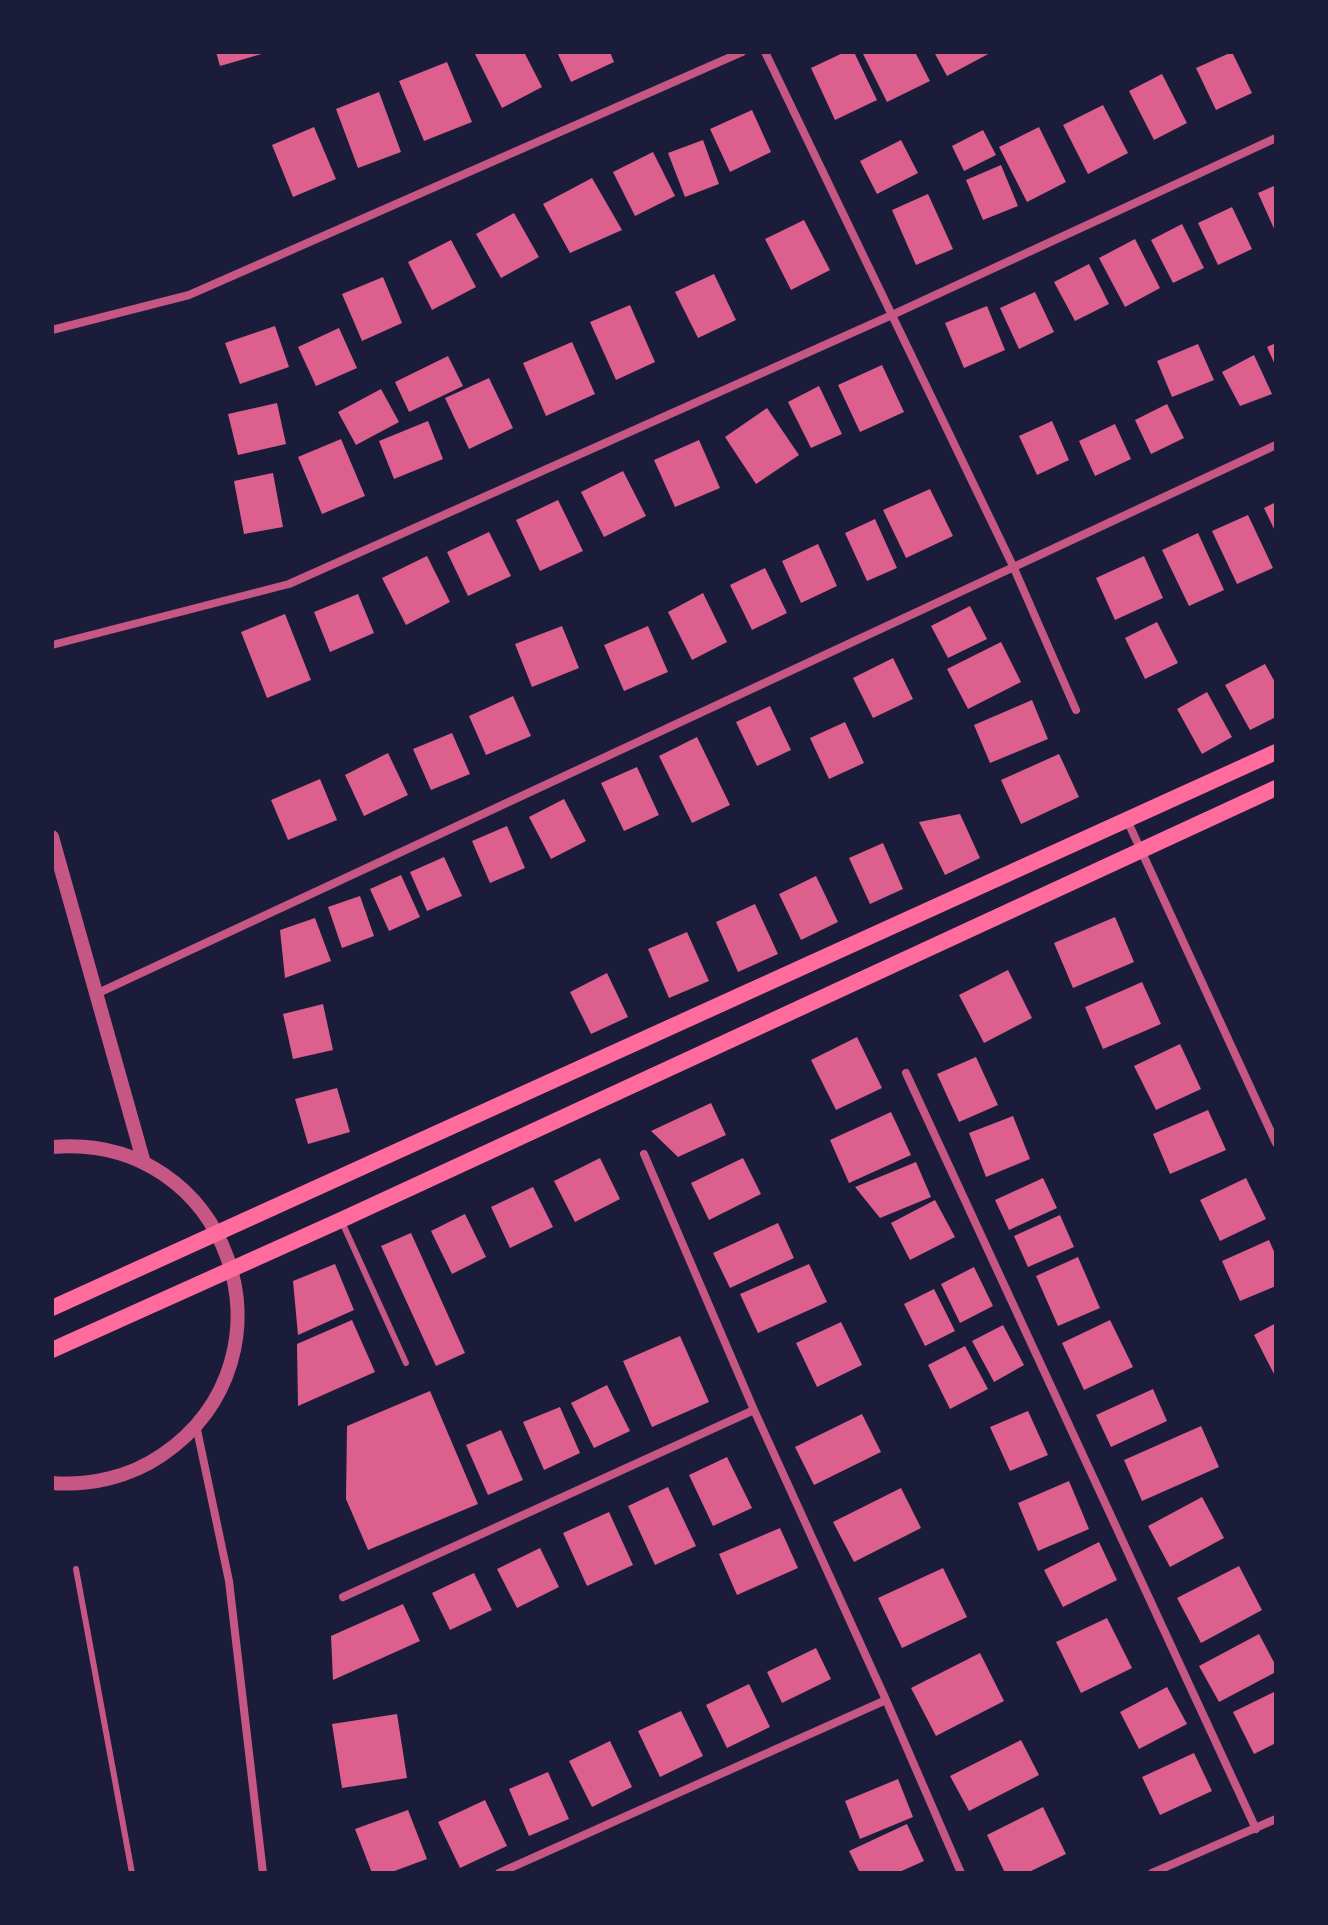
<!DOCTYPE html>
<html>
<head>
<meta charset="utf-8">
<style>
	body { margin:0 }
	#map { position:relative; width:1328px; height:1925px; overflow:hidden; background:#1b1b3a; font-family:"Exo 2",sans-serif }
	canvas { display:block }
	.frame { position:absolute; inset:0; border:54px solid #1b1b3a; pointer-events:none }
</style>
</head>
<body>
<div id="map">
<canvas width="1328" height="1925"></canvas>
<div class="frame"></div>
</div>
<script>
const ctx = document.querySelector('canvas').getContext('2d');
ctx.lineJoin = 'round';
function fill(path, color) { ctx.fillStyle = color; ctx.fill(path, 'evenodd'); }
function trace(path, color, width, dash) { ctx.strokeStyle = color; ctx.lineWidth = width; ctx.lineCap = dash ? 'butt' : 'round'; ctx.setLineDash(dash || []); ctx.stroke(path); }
const building = new Path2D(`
	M216,52h49v1l-45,13z
	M474,52h50l18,35 -40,21z
	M557,52h53l4,10 -43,20z
	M845,52h9l23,48 -42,20 -24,-52z
	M862,52h53l15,29 -43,21z
	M934,52h58l-45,24z
	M1232,52l20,41 -36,17 -20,-42z
	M447,62l25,60 -48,19 -25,-60z
	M1162,74l25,49 -33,17 -25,-49z
	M379,92l22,60 -43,16 -22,-59z
	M1103,105l25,48 -40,21 -25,-49z
	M752,110l19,42 -41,20 -20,-43z
	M314,127l22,52 -43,18 -21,-52z
	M1039,127l27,55 -39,20 -28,-55z
	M983,130l13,25 -32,16 -12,-25z
	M703,140l16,44 -34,13 -17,-44z
	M901,140l17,33 -41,21 -17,-33z
	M653,152l22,44 -40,20 -22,-44z
	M1001,165l17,41 -35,14 -17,-40z
	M592,178l30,52 -52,23 -27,-49z
	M1276,185v48l-18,-40z
	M928,194l25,55 -37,16 -24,-55z
	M1232,207l20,42 -34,16 -20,-42z
	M514,213l25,44 -38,21 -25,-44z
	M804,220l26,50 -39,20 -26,-51z
	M1182,224l22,44 -31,15 -22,-43z
	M1135,239l25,49 -35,19 -26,-49z
	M451,240l25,47 -44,23 -24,-48z
	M1089,264l20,40 -34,17 -21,-39z
	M714,274l22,46 -38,18 -23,-46z
	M383,277l19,46 -40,18 -20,-47z
	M1035,292l19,40 -35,17 -19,-41z
	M630,305l25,57 -39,18 -26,-58z
	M987,306l18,44 -41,18 -19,-45z
	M275,326l14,41 -49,17 -15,-41z
	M339,328l18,40 -41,18 -18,-39z
	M572,342l23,52 -49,22 -23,-53z
	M1276,343v24l-9,-20z
	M1198,344l16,36 -42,17 -15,-36z
	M1254,355l18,39 -32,12 -18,-34z
	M448,356l15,30 -54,26 -14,-30z
	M882,365l22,47 -44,20 -22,-47z
	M489,378l24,50 -44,21 -24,-51z
	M819,386l23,48 -31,14 -23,-46z
	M381,389l18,33 -43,23 -18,-33z
	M277,403l9,41 -48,11 -10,-41z
	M1167,404l17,34 -33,16 -16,-34z
	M767,408l32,47 -43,29 -31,-47z
	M428,421l15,38 -49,20 -15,-38z
	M1052,421l17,39 -32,15 -18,-39z
	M1115,424l16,35 -36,17 -16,-35z
	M341,439l24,57 -43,18 -24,-57z
	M699,440l21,48 -45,19 -21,-47z
	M623,471l23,45 -42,21 -23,-45z
	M273,473l10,54 -39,7 -10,-53z
	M930,489l23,47 -47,22 -23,-48z
	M558,500l25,51 -43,20 -24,-51z
	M1276,502v31l-12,-25z
	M1248,515l25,53 -36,16 -25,-53z
	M875,519l22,49 -30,13 -22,-48z
	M489,532l22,44 -43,20 -21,-44z
	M1198,533l26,57 -35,16 -27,-56z
	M818,544l19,42 -36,17 -19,-42z
	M427,556l23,46 -44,23 -24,-47z
	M1144,556l19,42 -48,22 -19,-42z
	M765,568l22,45 -35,17 -22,-45z
	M703,593l24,49 -35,18 -24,-48z
	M358,594l16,39 -44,19 -16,-40z
	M970,606l17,33 -39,19 -17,-32z
	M285,614l26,66 -44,18 -26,-66z
	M1157,622l21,41 -33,16 -20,-41z
	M562,626l17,42 -47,19 -17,-43z
	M648,626l20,46 -44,19 -20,-46z
	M1001,642l20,40 -53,27 -21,-40z
	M893,658l20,41 -40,19 -20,-40z
	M1265,664l11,20v33l-26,13 -25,-45z
	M1207,692l25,45 -30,17 -25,-45z
	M513,696l18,40 -45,19 -17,-39z
	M1032,700l16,39 -58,24 -16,-38z
	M770,706l21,44 -34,16 -21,-44z
	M845,722l19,41 -35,16 -19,-41z
	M452,733l18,41 -39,16 -18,-41z
	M697,737l33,68 -38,18 -33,-67z
	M388,753l20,42 -44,21 -19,-41z
	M1059,754l20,43 -58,27 -20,-44z
	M637,767l22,48 -35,16 -23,-48z
	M320,779l17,41 -49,20 -17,-40z
	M564,799l22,42 -35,18 -22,-42z
	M960,814l20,44 -35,17 -26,-53z
	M507,826l18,42 -35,15 -18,-42z
	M883,843l20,46 -33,15 -21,-46z
	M444,857l18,39 -35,15 -17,-39z
	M401,875l19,42 -31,14 -19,-42z
	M816,876l22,46 -37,18 -22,-46z
	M360,896l14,40 -32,12 -14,-41z
	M755,904l23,50 -40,18 -22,-50z
	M1115,917l19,45 -61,26 -19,-45z
	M315,918l16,43 -46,17 -5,-48z
	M687,932l22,49 -40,17 -21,-49z
	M1008,970l24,48 -48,25 -25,-48z
	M607,973l21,44 -37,17 -21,-42z
	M1142,982l19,42 -58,25 -18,-42z
	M323,1004l10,46 -40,9 -10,-45z
	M857,1037l25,51 -46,22 -25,-50z
	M1180,1044l21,45 -45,21 -22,-44z
	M976,1057l22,48 -39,17 -22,-48z
	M337,1088l13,44 -42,12 -13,-45z
	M711,1103l15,32 -48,22 -27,-26z
	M1208,1110l18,40 -56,24 -17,-40z
	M891,1112l20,43 -62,28 -19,-43z
	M1013,1116l17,43 -44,18 -17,-44z
	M600,1158l20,41 -45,23 -21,-41z
	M743,1158l18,36 -52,26 -18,-37z
	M916,1162l15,35 -51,21 -25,-31z
	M1043,1178l14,30 -48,22 -14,-30z
	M1246,1178l20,41 -46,22 -20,-41z
	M533,1187l20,40 -43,21 -19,-41z
	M935,1200l20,37 -45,23 -19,-37z
	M465,1214l21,43 -34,17 -21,-43z
	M1060,1215l14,32 -46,20 -14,-31z
	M778,1223l16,35 -64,30 -17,-35z
	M411,1233l54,120 -29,13 -55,-120z
	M1269,1240l7,16v30l-36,15 -18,-40z
	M1078,1257l22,51 -42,18 -22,-50z
	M335,1264l19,46 -56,25 -5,-54z
	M809,1264l18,38 -69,31 -18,-39z
	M974,1267l19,39 -33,17 -19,-39z
	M934,1289l21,42 -30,15 -21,-42z
	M352,1320l23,52 -77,34 -1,-62z
	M1110,1320l23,47 -49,23 -22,-47z
	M841,1322l21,43 -45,22 -21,-44z
	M1276,1323v55l-22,-43z
	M1003,1325l21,40 -30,17 -22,-41z
	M680,1336l29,66 -57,25 -29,-66z
	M965,1346l23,43 -38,20 -22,-44z
	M607,1385l23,46 -36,17 -23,-45z
	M1153,1389l14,32 -56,26 -15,-32z
	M430,1391l48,113 -110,46 -22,-51 1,-73z
	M560,1407l20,46 -36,17 -21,-48z
	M1028,1411l20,44 -38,16 -20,-44z
	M862,1414l19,38 -67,33 -19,-38z
	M1201,1426l18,41 -77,34 -18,-41z
	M501,1430l22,50 -35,15 -22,-50z
	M727,1457l25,51 -39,18 -24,-51z
	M1069,1481l20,48 -51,22 -20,-48z
	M668,1487l28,59 -41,19 -27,-59z
	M901,1488l20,40 -67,34 -21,-40z
	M1202,1497l22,41 -54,29 -22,-41z
	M609,1512l24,53 -46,21 -24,-53z
	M780,1528l18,40 -61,27 -18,-41z
	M1099,1542l18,38 -54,27 -19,-37z
	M540,1548l19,39 -42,21 -20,-39z
	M1239,1566l23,44 -61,33 -24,-45z
	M943,1568l24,49 -65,31 -24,-50z
	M474,1573l18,37 -42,20 -18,-37z
	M403,1604l17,37 -87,39 -2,-44z
	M1107,1618l25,50 -51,25 -25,-51z
	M1259,1634l17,32v6l-57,30 -20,-36z
	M816,1648l15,31 -49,24 -15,-31z
	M980,1653l24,48 -68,35 -25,-48z
	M749,1684l21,43 -43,21 -21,-43z
	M1167,1687l20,37 -48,25 -19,-37z
	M1276,1691v52l-22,11 -21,-42z
	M681,1711l22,45 -43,21 -22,-46z
	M397,1714l10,64 -65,10 -10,-64z
	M1021,1740l18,35 -70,36 -19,-35z
	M610,1741l22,46 -40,20 -23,-46z
	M1194,1753l18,38 -52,24 -18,-38z
	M548,1772l21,47 -40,17 -20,-47z
	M898,1779l15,38 -53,22 -15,-38z
	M485,1800l22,46 -47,22 -22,-46z
	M1043,1807l23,47 -39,19h-22l-18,-38z
	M408,1810l19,49 -38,14h-17l-17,-44z
	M907,1824l17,37 -27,12h-37l-11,-22z`);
const service = new Path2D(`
	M341,1220l65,143
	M76,1569l56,304`);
const minor = new Path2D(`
	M765,52l248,514 63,144
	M52,330l137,-35 553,-243
	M52,645l237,-61 603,-269 384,-177
	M1127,820l149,323
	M96,994l1180,-549
	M906,1073l350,756
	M644,1154l110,256 132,290 75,173
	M196,1425l33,156 34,292
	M343,1597l411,-187
	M499,1873l387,-173
	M1152,1873l124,-54`);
const tertiary = new Path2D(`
	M52,837l92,326
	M52,1147c176,-16 255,209 110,308 -32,22 -72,31 -110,28`);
const secondary = new Path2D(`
	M52,1308l1224,-556
	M52,1350l289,-130 935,-432`);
fill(building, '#dd5f8e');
trace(service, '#c65784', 6);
trace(minor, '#c65784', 8);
trace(tertiary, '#c65784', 14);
trace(secondary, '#ff6b9d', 16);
</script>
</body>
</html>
